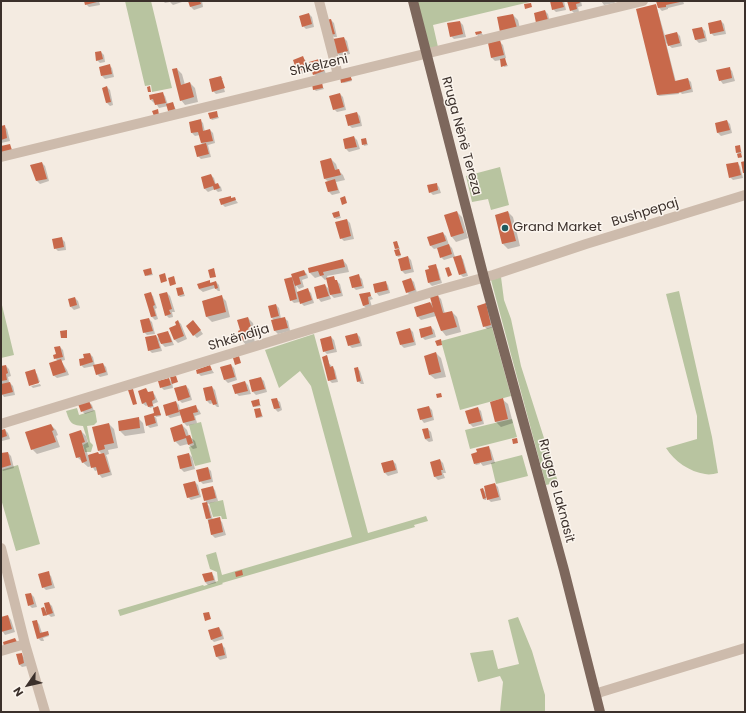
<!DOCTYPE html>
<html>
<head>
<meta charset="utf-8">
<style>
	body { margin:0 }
	#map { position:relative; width:746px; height:713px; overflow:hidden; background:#f4ebe1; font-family:Poppins,sans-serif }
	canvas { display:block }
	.frame { position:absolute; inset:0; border:2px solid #3b302b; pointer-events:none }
	.north { position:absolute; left:8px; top:665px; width:40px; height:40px; -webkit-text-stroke:3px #fbf5ee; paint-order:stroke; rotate:236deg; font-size:11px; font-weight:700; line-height:16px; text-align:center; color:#3b302b }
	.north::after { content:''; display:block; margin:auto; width:14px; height:18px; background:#3b302b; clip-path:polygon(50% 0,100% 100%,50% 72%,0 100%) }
</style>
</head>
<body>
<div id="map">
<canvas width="746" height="713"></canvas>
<div class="frame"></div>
<div class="north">N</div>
</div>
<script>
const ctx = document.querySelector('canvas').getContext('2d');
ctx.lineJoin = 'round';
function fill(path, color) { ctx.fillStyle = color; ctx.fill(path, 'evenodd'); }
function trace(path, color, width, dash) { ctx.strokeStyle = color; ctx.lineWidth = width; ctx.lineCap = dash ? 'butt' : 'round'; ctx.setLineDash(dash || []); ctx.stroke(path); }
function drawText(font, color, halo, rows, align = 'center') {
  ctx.font = font + ' Poppins,sans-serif'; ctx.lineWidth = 3; ctx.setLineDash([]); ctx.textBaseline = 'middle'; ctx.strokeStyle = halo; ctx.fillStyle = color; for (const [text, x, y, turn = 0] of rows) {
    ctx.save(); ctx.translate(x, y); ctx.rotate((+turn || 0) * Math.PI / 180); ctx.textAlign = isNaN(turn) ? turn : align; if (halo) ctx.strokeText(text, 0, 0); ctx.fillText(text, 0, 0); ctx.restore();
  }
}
const green = new Path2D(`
	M125,1h26l21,87 -20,4 -1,-7 -6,1z
	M417,1h117l-101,24 5,22 -9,2z
	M500,167l9,38 -18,5 -3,-11 -16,3 -6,-26z
	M501,277l3,23 7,19 10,47 37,116 -12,3 -55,-205z
	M679,291l33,146 6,36c-4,1 -9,2 -13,1 -15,-2 -31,-13 -39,-26l31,-9v-23l-31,-122z
	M1,301l13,54 -13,3z
	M492,327l19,69 -51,14 -19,-69z
	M314,334l54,199 58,-17 2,5 -14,4 1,2 -193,56 1,1 -103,32 -2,-6 85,-25 1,1 14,-5 -1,-9 -7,-3 -4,-14 10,-3 6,23 130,-38 -41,-151 -11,-15 -21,17 -14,-38z
	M77,408l2,7 16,-5 2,12 -3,3 -7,1 3,16 3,3 -2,7h-6l-2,-7 5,-3 -5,-16c-13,-1 -13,-4 -17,-15z
	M512,419l5,18 -47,12 -5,-19z
	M201,422l10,40 -16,4 -6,-19 5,-2 -5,-20z
	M522,455l6,21 -32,8 -5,-21z
	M18,465l22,79 -24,7 -15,-52v-29z
	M223,500l4,19h-5l-1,-3 -8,1 -4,-14z
	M518,617l14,34 13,44v17h-45l3,-30 -3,-6 -22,6 -8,-29 23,-3 5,19 21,-5 -11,-44z`);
const shadow = new Path2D(`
	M85,1h14l1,4 -11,2 -3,-3z
	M163,1h18l1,1 -9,3 -3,-3 -5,1z
	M189,1h13l1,6 -9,3 -3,-3z
	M551,1h13l2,9 -10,2 -3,-3z
	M568,1h13l1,5 -4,1 1,5 -5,1 -3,-3z
	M601,1h13l1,2 -11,2z
	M657,1h26l1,3 -16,4v1l-6,2 -3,-3z
	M656,5l9,31 12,-3 3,3 2,10 -10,2 -6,-5 10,39 12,-3 3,3 2,10 -11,2 -4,-4 1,4 -20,2 -1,-1z
	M545,11l3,3 2,9 -10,2z
	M309,14l3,3 2,10 -8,2 -3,-3z
	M513,15l5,5 3,13 -15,3z
	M331,20l3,3 3,14h-3l-4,-3z
	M721,21l3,3 2,10 -12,2 -3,-3z
	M460,22l3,3 3,12 -12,2 -3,-3z
	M702,28l3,3 2,10 -8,2 -3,-3 -3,-10z
	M481,32l2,3 -5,1 -1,-1z
	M344,38l3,3 3,13 -10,2 -3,-3z
	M500,42l3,3 3,13 -2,1 4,7 -4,1 -3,-7 -6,1 -3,-3 -3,-14z
	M101,52l3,3 1,7 -5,1 -3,-3z
	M303,58l3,3 4,10 -9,3 -3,-3z
	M319,60l3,3 4,11 -9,3 -3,-3z
	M109,65l3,3 2,9 -9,2 -3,-3z
	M729,68l3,3 3,10 -12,3 -3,-4z
	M177,69l5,5 3,11 5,-2 5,5 3,14 -13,3 -4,-5z
	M350,76l2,5 -8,2 -2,-1z
	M221,77l2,2h-2l4,13 -9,2 -3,-3z
	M321,83l3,6 -8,2 -2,-2z
	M107,87l3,3 3,15 -3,1 -3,-3 -3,-15z
	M162,93l3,3 3,9 5,-2 3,7 -6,2 -2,-6 -9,2 -4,-6 -1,1 -3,-3z
	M340,94l3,3 3,13 -9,2 -3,-3z
	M216,112l3,6 -7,2 -1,-1z
	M357,113l3,3 2,10 -10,2 -3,-3z
	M200,120l3,3 2,9 5,-2 3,3 2,10 -7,2 3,12 -10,2 -3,-3 4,-11 -2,-10 -5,1 -3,-3 -2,-10z
	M727,121l3,3 2,9 -11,3 -3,-3 -2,-9z
	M4,126l3,3 3,12 -9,2v-16z
	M354,137l3,3 3,9 -11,3 -3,-3 -2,-9z
	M362,139h4l2,6 -4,1z
	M739,146l3,7 -2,1 2,4h-2l-1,-1v-2l-2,-2z
	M331,159l5,5 2,6 5,5 2,5 -9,2 4,11 -8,2 -3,-3v-10l-4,-3 -4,-18z
	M42,163l3,3 4,15 -9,3 -3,-3 -2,-9z
	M737,163l3,3 3,12 -10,2 -3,-3z
	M211,175l3,3 2,7 2,-1 3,3 1,4 -4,1 -3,-3 -7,3 -3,-3 -3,-11z
	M436,184l3,3 2,6 -8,2 -3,-3z
	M230,197l2,2 2,-1 4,5 -13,4 -3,-3z
	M457,212l5,5 6,21 -12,4 -4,-5 -7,-21z
	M508,212l5,5 7,29 -12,3 -5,-5z
	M339,213l2,5 -5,1 -3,-5z
	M347,220l3,3 4,16 -10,2 -3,-3z
	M443,233l3,3 3,9 3,3 3,9 5,-1 3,3 5,17 -5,1 -3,-3 -6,-17 -10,3 -3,-3 -3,-9 -4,1 -3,-3 -2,-9z
	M62,239l3,3 1,8 -8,1 -3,-3z
	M397,242l3,7 -2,1 3,6 -3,1 -1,-1 1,-6 -2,-1z
	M408,257l3,3 3,12 -9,2 -3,-3 -3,-11z
	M343,260l4,5 2,7 -22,4 1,3 5,-1 7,6 3,12 -9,2 -5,-5 2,6 -10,3 -3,-4 7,-13 5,5 -3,-11 -2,1 -4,-4 -6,2 -5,-5 -1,-4z
	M435,266l3,3 4,14 -10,3 -3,-3z
	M151,269l2,6 -6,1 -1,-1z
	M304,271l3,3 1,4 -6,2 2,7 -5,2 -3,-4 1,7 11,-2 3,3 3,10 -10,3 -4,-4 -6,1 -3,-3 -6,-20 9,-2z
	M359,276l3,3 2,9 -8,2 -3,-3z
	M411,279l3,3 3,11 -7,2 -3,-3z
	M209,281l3,3 4,-2 3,3 1,6h-2l-3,-3 -12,4 -4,-3 -1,-4z
	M385,282l3,3 2,8 -11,3 -3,-4z
	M182,288l3,8 -5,1 -1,-1z
	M150,293l3,3 4,12 -2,1 3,10 -3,1 -3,-3z
	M167,293l3,3 5,16h-3l1,5 -4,1 -3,-3z
	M369,293l4,6 -3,1 2,7 -6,1 -3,-3z
	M221,296l5,5 4,16 -18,5 -5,-5 -4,-16z
	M438,296l3,3 4,15 7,-2 5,5 4,15 -15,4 -4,-5 -4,-14 -2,-1 -15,4 -3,-3 -2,-9 16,-5z
	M75,298l3,3 2,7 -6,2 -3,-3z
	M276,305l3,3 2,11 3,-1 4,3 2,10 -12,3 -3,-3 -1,-11 -3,-3z
	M485,305l3,3 6,19 -7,2 -3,-3z
	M248,318l5,5 2,9 -2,1 2,10 -9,2 -4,-5z
	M149,319l3,3 3,12 -8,1 -3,-3z
	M178,321l3,3 6,15 -9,4 -3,-3 -5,-12 7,-2z
	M196,324l7,10 -6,4 -3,-3z
	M431,327l3,3 2,7 -11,3 -3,-3z
	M410,329l3,3 3,13 -12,3 -3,-3z
	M167,332l3,3 4,10 -9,2 -6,-6 3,10 -10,2 -3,-3 7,-14 5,5z
	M357,334l3,3 2,9 -10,2 -3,-3z
	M331,337l3,3 3,12 -10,2 -3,-3z
	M60,347l3,3 2,10 -4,1 6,9 2,5 -12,3 -4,-3 5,-14 -3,-3z
	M436,353l5,5 5,19 -11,2 -5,-4z
	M90,354l3,3 2,9 8,-2 3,3 2,8 -8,2 -3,-3 -3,-8 -10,2 -3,-3z
	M327,356l2,6h-1l7,8 3,12 -6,1 -3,-3z
	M231,365l3,3 3,12 -9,3 -3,-3z
	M6,366l3,3 2,7 -3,1 1,5 4,4 2,9 -11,2 -3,-4v-26z
	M210,367l4,6 -13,3 -3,-3z
	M357,368l3,3 4,13h-3l-3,-3z
	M34,371l3,3 3,8 -10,2v2v-1z
	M261,378l3,3 3,11 -11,3 -3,-3z
	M169,379l3,3 1,6 -9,2 -3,-3z
	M245,382l3,3 3,9 -12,2 -3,-3z
	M40,384l1,2 -8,2 -2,-2z
	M186,386l3,3 3,11 -10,3 -3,-3z
	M212,387l3,3 4,17h-2l-4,-4 -3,1 -3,-3z
	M152,392l3,3 3,7 -5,2 1,4 4,-1 1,1 2,8 -5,1 2,9 -8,2 -3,-3 6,-10 3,3 -3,-11 -3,1 -2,-3 -2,1 -4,-3 6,-10z
	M276,399l4,3 2,8 -4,2 -3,-3z
	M258,400l3,6 -6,1 -1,-1z
	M503,400l5,4 5,19 -12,4 -5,-5z
	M89,402l3,3 2,6 -9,3 -3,-3z
	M176,402l3,3 1,6 16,-4 3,3 2,4 -6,2 2,7 -10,3 -3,-3 -2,-8 -12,3 -3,-3z
	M429,407l3,3 2,10 -10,3 -3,-4z
	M478,408l3,3 3,13 -11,3 -3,-3 -3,-13z
	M260,409l3,8 -5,1 -1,-1z
	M138,418l5,5 2,10 -20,3 -5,-5 -1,-10z
	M109,424l5,5 4,19 -10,2 1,4 -3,1 1,2 5,18 -10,3 -3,-4 -1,-4 -3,1 -3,-5 -4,1 -11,-10 4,-26 5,5 3,11 -3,1 2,8 14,-2 -3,-3z
	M51,425l5,5 2,5 -2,1 4,11 -23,7 -5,-5z
	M182,425l5,5 2,6 6,5 2,7 -4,1 -5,-5 -8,2 -5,-5z
	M428,429l3,3 2,9 -4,1 -4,-3z
	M5,430l3,3 2,6 -8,2 -1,-10z
	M488,447l3,3 4,13 -12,3 -4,-5 1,3 -4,1 -1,-1z
	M1,452l2,2 5,-1 3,3 3,12 -11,3 -2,-3z
	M189,454l3,3 3,12 -11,3 -3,-3 -3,-12z
	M440,460l3,3 3,10h-3l2,5 -7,2 -3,-3 -3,-14z
	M393,461l3,3 2,9 -10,3 -3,-3z
	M208,468l3,3 2,11 -10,2 -3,-3z
	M195,482l3,3 3,12 -10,3 -3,-3z
	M495,484l3,3 3,13 -10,2 -5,-5v3h-1l-2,-1v-10l3,4z
	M212,487l3,3 3,11 -11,3 2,2 4,14 6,-1 3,3 4,13 -11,3 -3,-3 -9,-31 4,-1 -2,-3z
	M48,573l3,3 4,12 -9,2 -3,-3z
	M211,573l3,3 2,7 -8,2 -3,-3z
	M31,594l3,3 3,10 -5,1 -3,-3z
	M49,603l3,3 3,10 -4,1 -5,-5 1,4 -3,-1v-7l3,4z
	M8,616l3,4 4,12 -10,3 -4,-6v-10z
	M36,621l3,3 3,9h6l1,3 -6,2 1,3h-3l-3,-3z
	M219,628l3,3 2,8 -10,3 -3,-3z
	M222,645l3,3 2,10 -7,2 -3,-3 -3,-10z
	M21,654l3,3 3,9 -5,1 -3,-3z`);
const building = new Path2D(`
	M84,1h13v1l-12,3z
	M188,1h12l1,3 -11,3z
	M550,1h12l2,6 -12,3z
	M567,1h12l1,2 -4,1 1,5 -7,2z
	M656,1h24v1l-14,3v2l-8,1z
	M531,3l1,4 -7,2 -1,-5z
	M656,4l19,77 13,-3 3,11 -13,4 -21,2 -21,-86z
	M545,10l3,10 -12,3 -2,-10z
	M309,13l3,11 -10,3 -3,-11z
	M513,14l4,14 -17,4 -3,-15z
	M331,19l4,15 -5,1 -4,-15z
	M721,20l3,11 -14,3 -2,-11z
	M460,21l3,13 -13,3 -3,-14z
	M702,27l3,11 -10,2 -3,-11z
	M481,31l1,2 -6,2 -1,-3z
	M677,32l3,11 -12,3 -3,-11z
	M344,37l4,14 -12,3 -3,-15z
	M500,40l4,15 -13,3 -3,-15z
	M101,51l2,8 -7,2 -1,-9z
	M303,56l5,12 -11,4 -4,-12z
	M505,58l2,7 -6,2 -1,-8z
	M319,59l5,12 -11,4 -4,-13z
	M110,64l2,10 -11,2 -2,-9z
	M730,67l2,11 -13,3 -3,-11z
	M177,68l4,17 9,-3 4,15 -14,4 -8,-32z
	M350,75l2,5 -11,3 -1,-6z
	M221,76l4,12 -13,4 -3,-13z
	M322,82l1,6 -10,2 -1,-6z
	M107,86l4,16 -5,1 -4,-15z
	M150,86l1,6h-3l-1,-5z
	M163,92l3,11 -11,2 -2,-6 -3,1 -1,-5z
	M340,93l4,14 -11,3 -4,-14z
	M173,102l2,7 -7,2 -2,-7z
	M158,109l1,6 -5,1 -2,-5z
	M217,111l1,6 -8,2 -2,-6z
	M357,112l3,11 -12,3 -3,-11z
	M201,119l2,12 7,-2 3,12 -12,2 -3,-11 -7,1 -2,-11z
	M727,120l3,10 -13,3 -2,-10z
	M5,125l2,13 -6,2v-14z
	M354,136l3,11 -12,2 -2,-10z
	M366,138l1,6 -5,1 -1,-6z
	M206,143l3,11 -12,3 -3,-11z
	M10,144l2,6 -11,3v-7z
	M740,145l1,7 -5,1 -1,-7z
	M741,153l1,4 -4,1 -1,-4z
	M331,158l4,12 4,-1 2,6 -17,4 -4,-18z
	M745,161v12h-2l-2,-11z
	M42,162l5,17 -11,2 -6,-16z
	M738,162l3,13 -12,3 -3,-14z
	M211,174l4,10 3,-1 2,5 -6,2 -1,-4 -9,3 -3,-12z
	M335,179l3,11 -10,2 -3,-10z
	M437,183l1,7 -9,3 -2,-8z
	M231,196v2l4,-1 1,3 -15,5 -2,-6z
	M345,196l2,7 -5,2 -2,-7z
	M339,211l1,5 -6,2 -2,-5z
	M457,211l7,22 -13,4 -7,-22z
	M508,211l8,30 -14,3 -7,-29z
	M347,219l4,17 -11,3 -5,-17z
	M443,232l3,9 -16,5 -3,-9z
	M62,237l2,10 -10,2 -2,-10z
	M397,241l2,7 -4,1 -2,-7z
	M449,244l3,10 -12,4 -3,-10z
	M399,249l2,6 -5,1 -2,-6z
	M461,255l5,18 -7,2 -6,-18z
	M408,256l3,13 -10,2 -3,-12z
	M343,259l2,8 -22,5 1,3 -4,1 -2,-5 -9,2 -1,-5z
	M436,264l4,16 -12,3 -3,-13 4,-1 -1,-3z
	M449,267l3,8 -4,2 -3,-9z
	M151,268l1,6 -7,2 -2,-6z
	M214,268l2,9 -6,1 -2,-8z
	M304,270l2,5 -7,2 2,7 -6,2 -4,-12z
	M165,273l2,8 -6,2 -2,-8z
	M359,274l3,12 -10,2 -3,-11z
	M174,276l2,8 -6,2 -2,-8z
	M334,276l1,4h2l4,13 -11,2 -4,-17z
	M292,277l5,22 -7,2 -6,-22z
	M411,278l4,12 -9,3 -4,-12z
	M210,280v3l6,-2 2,7 -3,1 -1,-4 -15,4 -2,-5z
	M386,281l2,9 -13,3 -2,-9z
	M325,284l4,12 -12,3 -3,-12z
	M182,287l2,7 -6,2 -2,-8z
	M308,288l4,12 -12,4 -3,-12z
	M151,292l4,13 -2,1 3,10 -5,1 -7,-23z
	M167,292l5,17 -3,1 2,4 -6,2 -6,-22z
	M370,292l1,4 -3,1 1,7 -6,2 -4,-12z
	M222,295l4,17 -20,5 -4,-16z
	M438,295l5,18 9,-2 5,16 -16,4 -7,-19 -17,5 -3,-10 16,-5 3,6 -3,-11z
	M75,297l2,8 -7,2 -2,-8z
	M486,303l5,22 -8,2 -6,-21z
	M276,304l3,12 -8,2 -3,-12z
	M248,317l3,10 -3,1 3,10 -10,3 -3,-10 2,-1 -3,-10z
	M285,317l3,11 -14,3 -3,-11z
	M149,318l4,13 -10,2 -3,-13z
	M178,320l6,16 -10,4 -5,-12 7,-3 -1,-3z
	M193,320l8,10 -8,6 -7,-10z
	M431,326l2,8 -12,4 -2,-9z
	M410,328l4,14 -14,3 -4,-13z
	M67,330v8h-6l-1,-7z
	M168,331l4,11 -11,2 -4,-10z
	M357,333l3,10 -12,3 -3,-10z
	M156,335l4,13 -12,3 -3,-14z
	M331,336l3,13 -11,3 -3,-13z
	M441,339l1,6 -5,1 -2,-5z
	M60,346l3,11 -9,2 -1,-4 3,-1 -2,-7z
	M436,352l5,20 -12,3 -5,-19z
	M90,353l3,9 -13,4 -1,-7 5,-1 -1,-4z
	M327,355l3,12 3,-1 3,13 -8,2 -6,-24z
	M239,356l2,7 -6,2 -2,-7z
	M61,359l5,13 -13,4 -4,-13z
	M103,363l3,9 -10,3 -3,-10z
	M231,364l4,13 -11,3 -4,-13z
	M6,365l2,8 -2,1 1,6 -6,1v-15z
	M210,365l2,5 -15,4 -1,-4z
	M358,367l3,14 -4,1 -3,-14z
	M35,369l4,14 -10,3 -4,-14z
	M176,376l2,6 -6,2 -2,-7z
	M261,377l4,12 -13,3 -3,-12z
	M169,378l2,7 -11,3 -2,-7z
	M245,381l3,10 -13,3 -3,-9z
	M10,382l3,10 -12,3v-11z
	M186,385l4,12 -12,4 -4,-13z
	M212,386l5,18 -4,1 -2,-5 -5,1 -3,-13z
	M146,388l2,4 5,-1 2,8 -3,2 1,5 -5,1 -2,-5 -4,2 -4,-13z
	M133,389l4,15 -4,1 -5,-15z
	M441,393l1,4 -5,1 -1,-4z
	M277,398l3,10 -6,1 -3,-10z
	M503,398l5,21 -13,3 -5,-20z
	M259,399l1,6 -7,2 -2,-6z
	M89,401l3,7 -11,4 -3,-8z
	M176,401l3,11 -13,4 -3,-11z
	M196,405l2,7 -5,1 2,7 -12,3 -4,-13z
	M158,406l3,9 -7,1 2,7 -10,3 -2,-10 10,-3 -1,-5z
	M429,406l3,11 -12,3 -3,-11z
	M478,407l4,14 -13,3 -4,-13z
	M260,408l2,8 -6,2 -2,-9z
	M139,417l1,11 -21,3 -1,-10z
	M109,423l5,20 -10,2 1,4 -7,2 -6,-24z
	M51,424l3,6 -2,1 4,11 -25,8 -6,-18z
	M182,424l4,12 4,-1 3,8 -5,2 -2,-7 -12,4 -4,-14z
	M428,428l2,10 -5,1 -3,-10z
	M5,429l2,7 -6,2v-8z
	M81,430l4,12 -3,1 5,18 -5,2 -2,-6 -4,1 -7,-24z
	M517,438l1,5 -5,1 -1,-5z
	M489,446l3,14 -18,4 -3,-10 6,-2 -1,-3z
	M8,452l3,13 -10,3v-15z
	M98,452l1,2 5,-1 6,19 -12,3 -2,-8 -5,1 -3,-13z
	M189,453l3,13 -12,3 -3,-13z
	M440,459l3,11h-2l1,5 -8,2 -4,-15z
	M393,460l3,10 -12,3 -3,-10z
	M208,467l3,12 -12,3 -3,-12z
	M195,481l4,14 -12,3 -4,-14z
	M495,483l4,14 -12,3 -3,-14z
	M213,486l3,12 -12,3 -3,-12z
	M483,488l3,10 -3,1 -3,-10z
	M207,502l4,16 -5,1 -4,-16z
	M220,517l3,15 -12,3 -3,-15z
	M242,570l1,5 -7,2 -1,-5z
	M49,571l3,14 -10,3 -4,-14z
	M212,572l2,8 -9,2 -3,-8z
	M31,593l3,11 -6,2 -3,-12z
	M49,602l4,11 -6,2 -3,-12z
	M44,607l3,8 -4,1 -2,-8z
	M209,612l2,7 -6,2 -2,-8z
	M8,615l4,14 -11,3v-15z
	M37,620l3,13 8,-2 1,4 -12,4 -5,-18z
	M219,627l3,9 -11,4 -3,-10z
	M15,638l2,4 -13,4 -1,-4z
	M222,643l3,12 -9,2 -3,-11z
	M22,653l2,10 -5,2 -3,-11z`);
const minor = new Path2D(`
	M319,1l19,74
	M1,157l642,-156
	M1,424l438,-134 54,-15 93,-31 159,-49
	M1,548l24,96 20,68
	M1,651l24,-7
	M596,695l5,-3 144,-44`);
const major = new Path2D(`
	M413,1l71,277 80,292 36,142`);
const markers = [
	[505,228,4,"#1f5a5e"]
];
const streetNames = [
	["Shkelzeni",319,66,-13],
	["Rruga Nënë Tereza",461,136,75],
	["Bushpepaj",645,213,-17],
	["Shkëndija",239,338,-17],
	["Rruga e Laknasit",556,491,75]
];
const poiNames = [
	["Grand Market",513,228]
];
fill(green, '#b8c4a0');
fill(shadow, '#0003');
fill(building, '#c8694b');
trace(minor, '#cdbbac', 10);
trace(major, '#7d675c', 10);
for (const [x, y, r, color] of markers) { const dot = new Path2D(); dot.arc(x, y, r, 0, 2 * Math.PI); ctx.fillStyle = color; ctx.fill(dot); trace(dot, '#fbf5ee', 1.5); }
drawText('13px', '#3b302b', '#fbf5ee', streetNames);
drawText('13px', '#3b302b', '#fbf5ee', poiNames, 'left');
</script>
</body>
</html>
